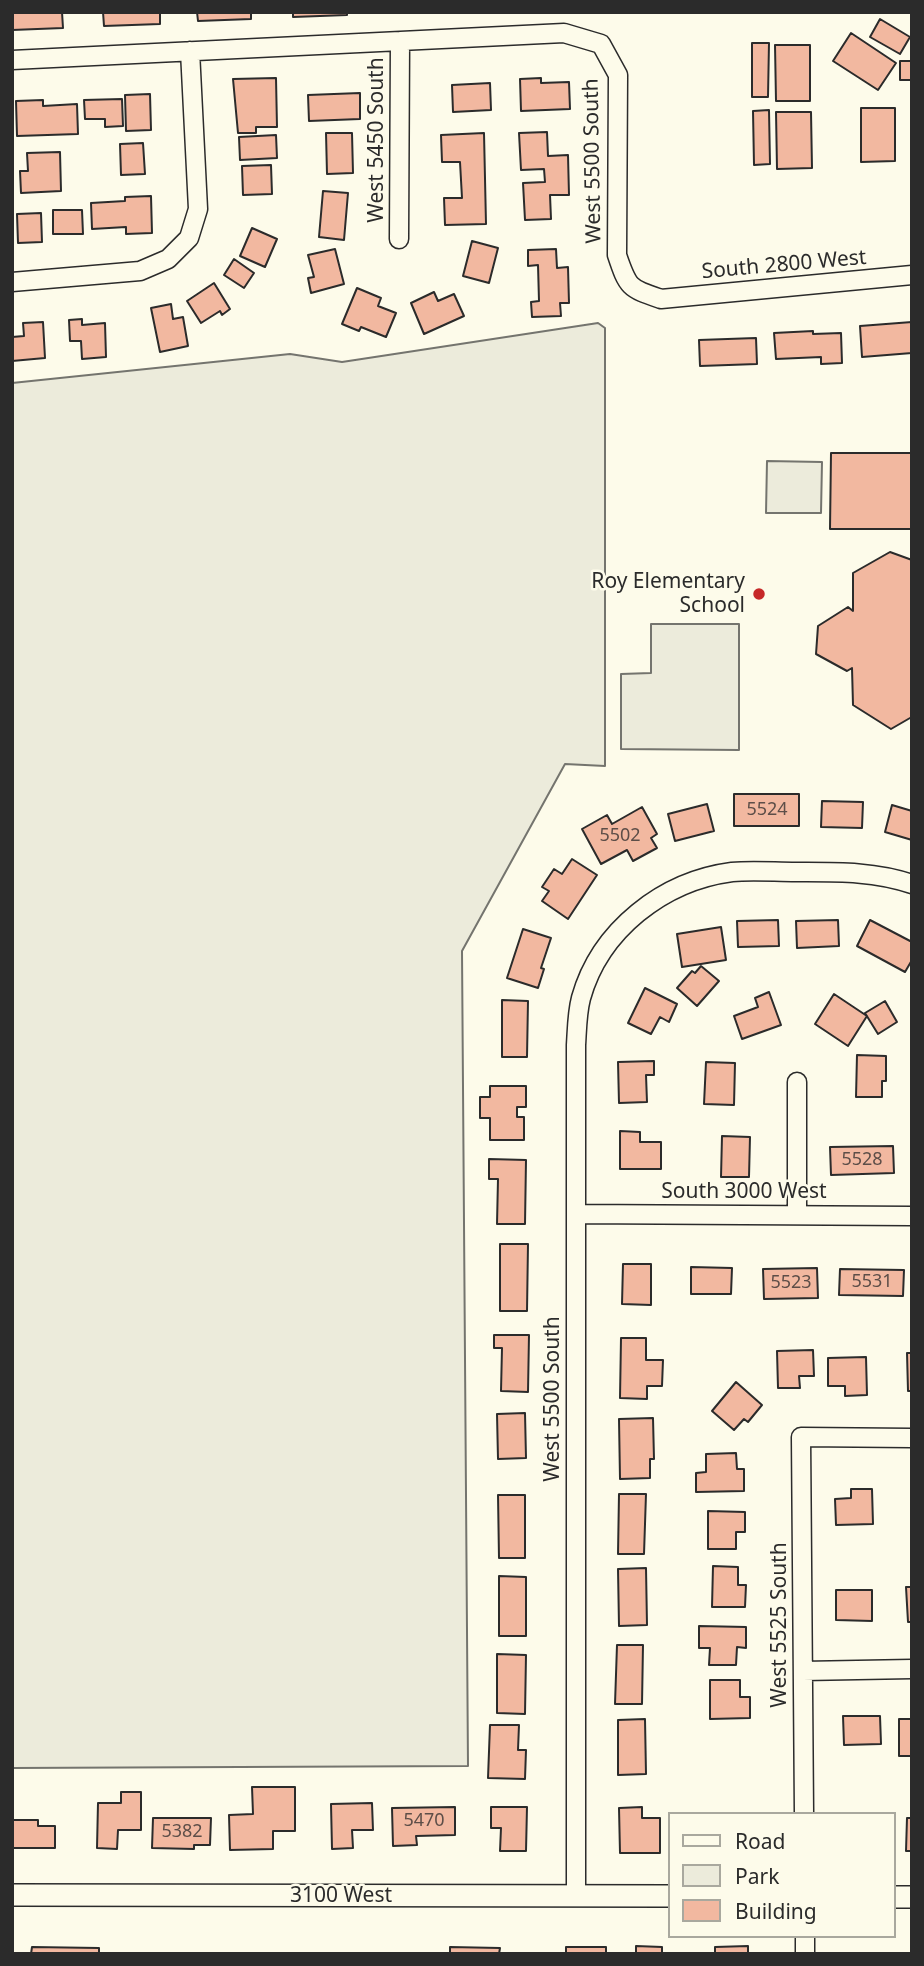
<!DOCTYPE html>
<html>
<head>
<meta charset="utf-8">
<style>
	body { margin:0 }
	#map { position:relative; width:924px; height:1966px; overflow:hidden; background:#fdfbea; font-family:"Noto Sans",sans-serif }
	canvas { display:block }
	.frame { position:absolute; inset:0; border:14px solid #2b2b2b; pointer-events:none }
	.legend { position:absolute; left:668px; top:1812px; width:228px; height:126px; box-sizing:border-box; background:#fdfbea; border:2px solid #a9a89e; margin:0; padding:9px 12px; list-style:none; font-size:21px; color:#2b2b2b }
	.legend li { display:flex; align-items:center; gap:14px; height:35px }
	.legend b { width:35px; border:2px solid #a9a89e }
</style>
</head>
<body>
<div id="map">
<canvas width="924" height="1966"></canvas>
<div class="frame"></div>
<ul class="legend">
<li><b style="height:9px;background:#fdfbea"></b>Road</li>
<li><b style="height:19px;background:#ecebdb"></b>Park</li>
<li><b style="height:19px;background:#f2b8a0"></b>Building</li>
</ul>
</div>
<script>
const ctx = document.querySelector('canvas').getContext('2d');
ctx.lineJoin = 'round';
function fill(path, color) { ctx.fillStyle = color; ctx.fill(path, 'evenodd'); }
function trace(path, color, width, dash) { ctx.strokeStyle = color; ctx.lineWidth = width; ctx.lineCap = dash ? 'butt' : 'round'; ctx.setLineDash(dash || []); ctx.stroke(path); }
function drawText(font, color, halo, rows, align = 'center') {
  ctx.font = font + ' "Noto Sans",sans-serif'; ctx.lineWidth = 5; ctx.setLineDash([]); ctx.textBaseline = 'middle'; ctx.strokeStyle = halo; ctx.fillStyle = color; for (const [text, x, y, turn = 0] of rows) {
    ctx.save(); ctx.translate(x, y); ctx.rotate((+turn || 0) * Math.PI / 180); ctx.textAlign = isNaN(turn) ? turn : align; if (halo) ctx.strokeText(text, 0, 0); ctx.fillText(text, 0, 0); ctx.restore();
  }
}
const green = new Path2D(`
	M598,323l7,5v438l-40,-2 -103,187 6,815 -456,2v-1385l278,-29 52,8z
	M767,461l55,1 -1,51h-55z
	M651,624h88v126l-118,-1v-75l30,-1z`);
const building = new Path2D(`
	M12,12h50l1,16 -51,2z
	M103,12h57v12l-56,2z
	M197,12h54v7l-53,2z
	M293,12h54v3l-54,2z
	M880,19l30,18 -10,17 -30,-17z
	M851,33l45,30 -18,27 -45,-29z
	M752,43h17l-1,54h-16z
	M775,45h35v56h-34z
	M900,61h12v19h-12z
	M276,78l1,49h-21v6h-18l-5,-54z
	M541,78v5l28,-1 1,27 -49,2 -1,-32z
	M490,83l1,27 -38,2 -1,-27z
	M360,93v26l-51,2 -1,-26z
	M150,94l1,36 -25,1 -1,-36z
	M122,99l1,27 -18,1v-8h-20l-1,-19z
	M43,100v6l34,-2 1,30 -61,2 -1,-35z
	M861,108h34v53l-34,1z
	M769,110l1,54 -16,1 -1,-54z
	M776,112h35l1,56 -35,1z
	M547,132l1,24 20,-1 1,40h-19l1,24 -26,1 -2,-37 22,-1 -1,-13 -23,1 -2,-37z
	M326,133h26l1,40 -26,1z
	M484,133l2,91 -41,1 -1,-27h18l-2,-36h-18l-1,-27z
	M276,135l1,23 -37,2 -1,-23z
	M143,143l2,31 -24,1 -1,-31z
	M60,152l1,39 -40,2 -1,-22h8l-1,-18z
	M271,165l1,29 -29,1 -1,-29z
	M323,191l25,2 -4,47 -25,-3z
	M151,196l1,37 -26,1v-7l-34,2 -1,-26 34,-2v-4z
	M53,210h29l1,24h-30z
	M41,213l1,29 -24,1 -1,-29z
	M252,228l25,11 -12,28 -25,-11z
	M472,241l26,7 -9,35 -26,-7z
	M335,249l9,35 -33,9 -3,-15 6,-1 -6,-22z
	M556,249l1,19 11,-1 1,36h-9l1,13 -29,1 -1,-15 8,-1 -1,-36 -10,1v-16z
	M234,259l20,14 -10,15 -20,-13z
	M214,283l16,26 -8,6 -2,-4 -19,12 -14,-22z
	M357,288l24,10 -3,8 18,7 -10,24 -25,-10 -2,4 -17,-7z
	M434,292l4,9 16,-7 10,22 -40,18 -13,-31z
	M171,304l2,15 10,-2 5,29 -28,6 -9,-44z
	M82,319v6l23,-2 1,34 -24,2 -1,-18h-11l-1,-21z
	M43,322l2,36 -33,3v-24l12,-1 -1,-13z
	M912,322v31l-50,4 -2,-31z
	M813,331v3l28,-1 1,30 -21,1v-7l-45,2 -2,-26z
	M756,338l1,26 -57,2 -1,-26z
	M831,453h81v76h-82z
	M890,552l22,8v159l-2,-1 -19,11 -38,-24 -1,-37 -5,3 -31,-17 2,-28 30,-19 5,4v-38z
	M734,794h65v32h-65z
	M822,801l41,1 -1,26 -41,-1z
	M707,804l7,27 -39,10 -7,-27z
	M892,805l20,6v29l-27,-8z
	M642,807l15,27 -6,4 6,10 -24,13 -6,-11 -26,14 -19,-35 25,-14 5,9z
	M572,859l25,16 -29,44 -26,-18 7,-10 -7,-4 12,-18 8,5z
	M778,920l1,26 -41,1 -1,-26z
	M838,920l1,26 -42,2 -1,-27z
	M870,920l42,22v18l-7,12 -48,-26z
	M721,927l5,33 -44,7 -5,-33z
	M523,929l28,9 -10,30 3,1 -6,19 -31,-10z
	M701,966l18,15 -22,25 -20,-18 15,-17 3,2z
	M645,988l32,16 -8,18 -9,-5 -9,17 -23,-11z
	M769,992l12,33 -39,14 -8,-23 24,-9 -3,-9z
	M834,994l33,22 -19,30 -33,-22z
	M502,1000l26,1 -1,56h-25z
	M885,1001l12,21 -19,12 -13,-21z
	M857,1055l29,1v25h-4v16h-26z
	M654,1061v14h-8l1,27 -28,1 -1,-41z
	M706,1062l29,1 -1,42 -30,-1z
	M490,1086h36v21h-9v10h7v23h-34v-22h-10v-21h10z
	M620,1131l20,1v10h21v27h-41z
	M722,1136l28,1 -1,40h-28z
	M893,1146l1,27 -63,2 -1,-28z
	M489,1159l37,1 -1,64h-28l1,-45h-9z
	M500,1244h28l-1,67h-27z
	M623,1264h28v41l-29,-1z
	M691,1267l41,1 -1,26h-40z
	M817,1268l1,30 -54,1 -1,-30z
	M840,1269l64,1 -1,26 -64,-1z
	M494,1335h35l-1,57 -27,-1 1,-43h-8z
	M621,1338h25v22h17l-1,26h-15v13l-27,-1z
	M813,1350l1,26h-15l1,12h-22l-1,-37z
	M907,1353h5v38h-4z
	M866,1357l1,38 -22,1v-10h-17v-28z
	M736,1382l26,23 -14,17 -4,-3 -10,11 -22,-19z
	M525,1413l1,45 -28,1 -1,-45z
	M653,1418l1,41h-4v19l-30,1 -1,-60z
	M736,1453l1,16h7v22l-48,1v-19l10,-1v-18z
	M851,1489h21l1,35 -37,1 -1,-26 16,-1z
	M619,1494h27l-2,60h-26z
	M498,1495h27v63h-26z
	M708,1511l37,1v20h-9v17h-28z
	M713,1566l25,1v18h8l-1,22h-33z
	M646,1568l1,57 -28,1 -1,-57z
	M499,1576l27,1v59h-27z
	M906,1587h6v35h-4z
	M836,1590h36v31l-36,-1z
	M699,1626l47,1v21l-9,-1 -1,18h-27l1,-17h-11z
	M617,1645h26l-1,59h-27z
	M497,1654l29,1 -1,59 -28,-1z
	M710,1680h30v17h10v21l-40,1z
	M843,1716h37l1,28 -37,1z
	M645,1719l1,55 -28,1v-55z
	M899,1719h13v37h-13z
	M490,1725h29l-1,25h8l-1,29 -37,-1z
	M252,1787h43v44h-22v18l-43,1 -1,-35 24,-1z
	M121,1792h20v38h-23l-1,19 -20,-1 1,-45h23z
	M372,1803l1,27h-21l1,18 -21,1 -1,-45z
	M455,1807v28l-39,1 1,9 -24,1 -1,-38z
	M491,1807h36l-1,44h-26l1,-23h-10z
	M642,1807v11h18v35h-40l-1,-45z
	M153,1818h58l-1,27h-16v4l-42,-1z
	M907,1818h5v33h-6z
	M12,1820h26v6h17v22h-43z
	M636,1946l26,1v7h-26z
	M748,1946v8h-33v-7z
	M32,1947l67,1v6h-68z
	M450,1947l50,1 -1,6h-49z
	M566,1947h40v7h-40z`);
const minor = new Path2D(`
	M12,60l552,-27 37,11 17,31 -1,180c11,33 12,33 44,44l251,-24
	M399,239l1,-198
	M12,282l128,-11 28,-12 21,-21 9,-29 -8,-158
	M797,1082v133
	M576,1214l336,2
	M803,1671l109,-2
	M804,1814l-3,-377 111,1
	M576,1896v-851c1,-15 1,-32 5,-47 19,-68 82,-117 151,-126 20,-2 43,0 64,0 39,0 78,-1 116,12
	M805,1936v18`);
const tertiary = new Path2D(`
	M12,1895l658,1
	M894,1897h18`);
const markers = [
	[759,594,7,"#c62828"]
];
const numberNames = [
	["5524",767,810],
	["5502",620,836],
	["5528",862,1160],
	["5531",872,1282],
	["5523",791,1283],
	["5470",424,1821],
	["5382",182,1832]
];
const streetNames = [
	["West 5450 South",377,140,-90],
	["West 5500 South",593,161,-91],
	["South 2800 West",784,265,-5],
	["South 3000 West",744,1192],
	["West 5500 South",553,1399,-90],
	["West 5525 South",780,1625,-90],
	["3100 West",341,1896]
];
const poiNames = [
	["Roy Elementary",745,582],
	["School",745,606]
];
fill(green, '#ecebdb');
trace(green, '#74746e', 2);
fill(building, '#f2b8a0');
trace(building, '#2b2b2b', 2);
trace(minor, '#2b2b2b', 21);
trace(tertiary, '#2b2b2b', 24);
trace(minor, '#fdfbea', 18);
trace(tertiary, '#fdfbea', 21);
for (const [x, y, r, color] of markers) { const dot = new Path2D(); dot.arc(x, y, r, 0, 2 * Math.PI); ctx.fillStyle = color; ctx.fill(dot); trace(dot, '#fdfbea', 2.5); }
drawText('18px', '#5d4e48', null, numberNames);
drawText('21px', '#2b2b2b', '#fdfbea', streetNames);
drawText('21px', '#2b2b2b', '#fdfbea', poiNames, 'right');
</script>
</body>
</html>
